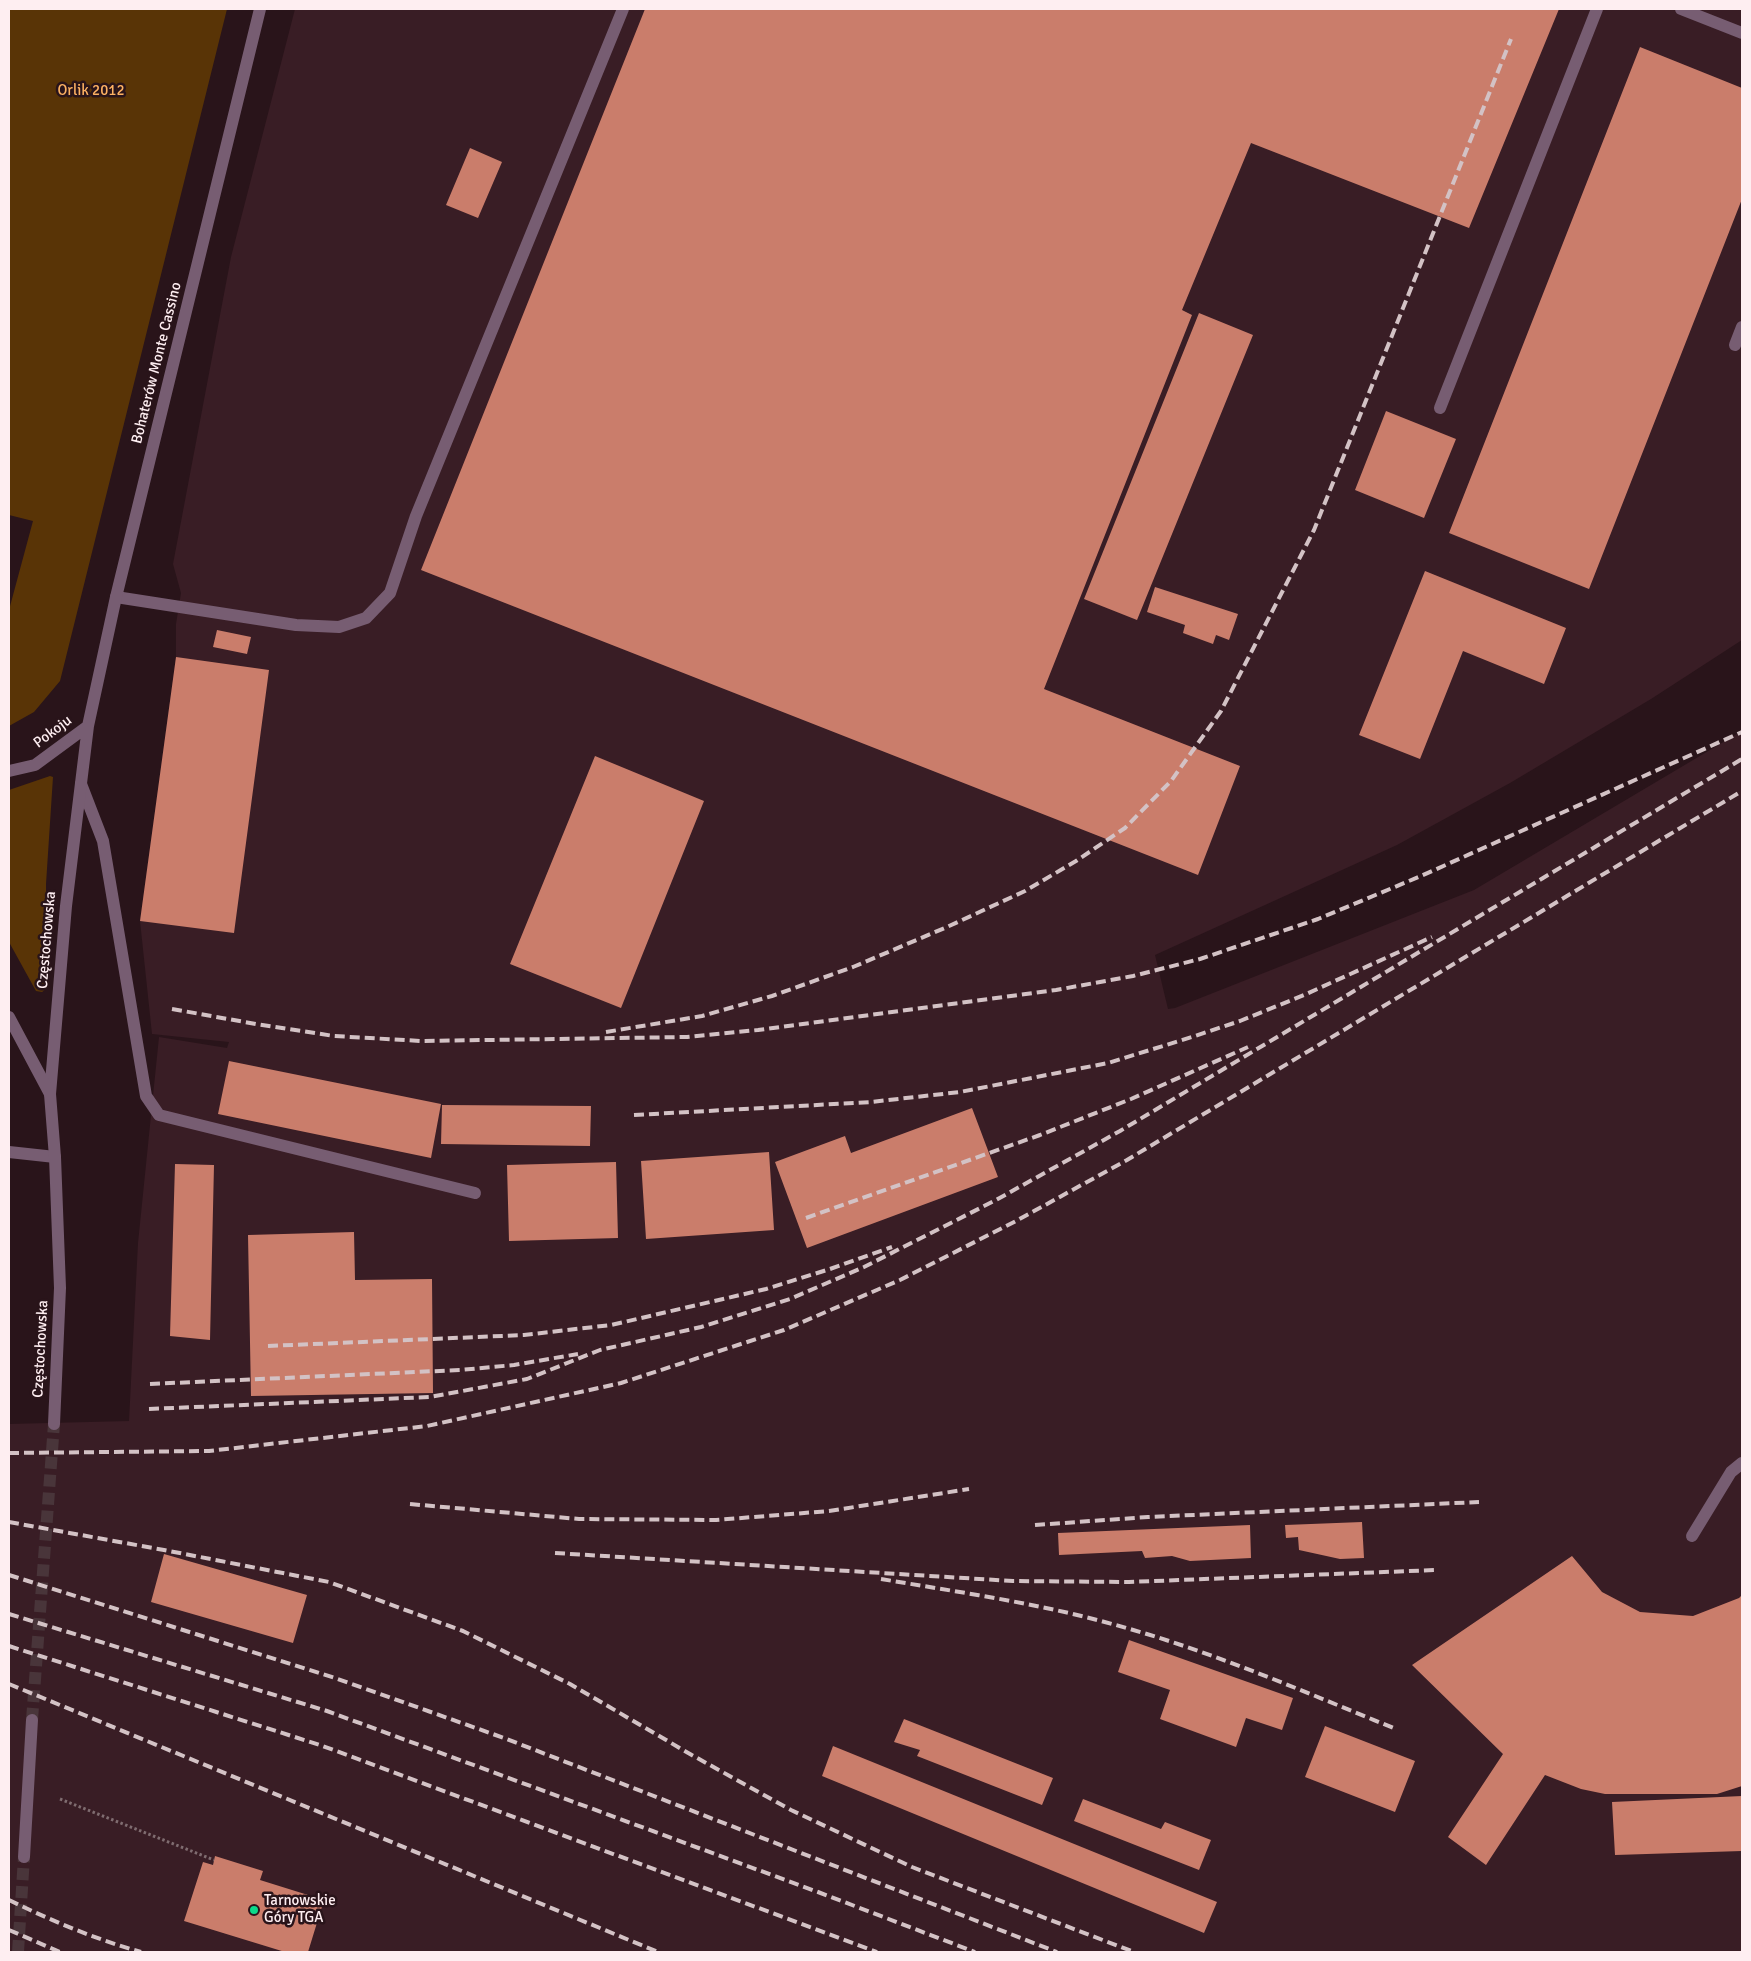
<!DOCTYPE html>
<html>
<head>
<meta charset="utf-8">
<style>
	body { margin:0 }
	#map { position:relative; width:1751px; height:1961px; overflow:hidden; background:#29141a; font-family:Signika,sans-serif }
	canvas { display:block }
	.frame { position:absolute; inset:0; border:10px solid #feeef1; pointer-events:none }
</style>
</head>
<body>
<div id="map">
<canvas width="1751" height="1961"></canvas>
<div class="frame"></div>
</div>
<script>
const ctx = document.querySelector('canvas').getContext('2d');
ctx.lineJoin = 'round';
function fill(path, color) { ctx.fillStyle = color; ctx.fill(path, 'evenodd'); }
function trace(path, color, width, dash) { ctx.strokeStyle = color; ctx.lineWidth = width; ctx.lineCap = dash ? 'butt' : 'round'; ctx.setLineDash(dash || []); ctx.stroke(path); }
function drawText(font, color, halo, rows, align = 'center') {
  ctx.font = font + ' Signika,sans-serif'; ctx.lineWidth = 5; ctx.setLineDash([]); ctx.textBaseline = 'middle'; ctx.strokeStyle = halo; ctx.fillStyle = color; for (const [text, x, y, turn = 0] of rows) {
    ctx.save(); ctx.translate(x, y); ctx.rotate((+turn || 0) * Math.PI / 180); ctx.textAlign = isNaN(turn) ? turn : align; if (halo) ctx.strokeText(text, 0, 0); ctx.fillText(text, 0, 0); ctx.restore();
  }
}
const built = new Path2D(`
	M295,9h1447v631l-91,59 -141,84 -113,62 -242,110 13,54 7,-1 299,-118 268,-159v1221h-1733v-528l120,-3 9,-178 21,-206 68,11 2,-6 -77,-8 -12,-113 36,-264v-33l5,-31 -8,-29 58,-307z`);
const green = new Path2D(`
	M9,9h218l-167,672 -26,31 -25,14v-116l24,-89 -24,-6z
	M50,776l3,1 -7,107v105l-4,3 -6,-1 -27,-49v-152z`);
const building = new Path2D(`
	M645,9h914l-90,219 -218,-85 -69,167 10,5 -148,374 196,77 -42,109 -777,-305z
	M1640,47l102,41v111l-153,390 -140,-56z
	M470,148l32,14 -24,56 -32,-13z
	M1199,313l54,22 -116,285 -53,-21z
	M1386,411l70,28 -32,79 -69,-28z
	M1425,571l141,57 -22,56 -81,-33 -43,108 -61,-24z
	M1155,587l83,27 -9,26 -13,-5 -3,9 -30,-11 2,-8 -38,-13z
	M217,630l34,7 -4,17 -34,-7z
	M176,657l93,13 -35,263 -94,-12z
	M595,756l109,45 -83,207 -111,-44z
	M229,1061l212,43 -10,54 -213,-44z
	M442,1105l149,1 -1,40 -149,-2z
	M972,1108l26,69 -191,71 -32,-86 70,-26 6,17z
	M769,1152l5,78 -128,9 -5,-78z
	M616,1162l2,76 -109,3 -2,-76z
	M175,1164l39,1 -4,175 -40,-4z
	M354,1232l1,48 77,-1 1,114 -182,3 -3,-161z
	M1362,1522l2,36 -24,1 -41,-9 -1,-13 -12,1 -1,-13z
	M1250,1525l1,33 -61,3 -18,-5 -27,2 -3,-7 -83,4 -1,-22z
	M164,1554l143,41 -14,48 -142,-41z
	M1572,1556l30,36 38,20 53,4 46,-18 3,-3v191l-25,8h-112l-24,-5 -36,-14 -59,90 -38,-28 55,-83 -91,-89z
	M1129,1640l164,58 -11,32 -36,-12 -10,29 -76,-28 10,-29 -52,-18z
	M904,1719l149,59 -11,27 -125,-49 3,-6 -26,-8z
	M1325,1726l90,35 -20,51 -90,-35z
	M833,1746l384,156 -13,31 -382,-157z
	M1742,1796v55l-127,4 -3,-53z
	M1083,1799l78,30 4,-7 46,18 -12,30 -125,-49z
	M215,1856l48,15 -3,9 64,20 -16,52h-23l-101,-31 19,-59 10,3z`);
const tertiaryTunnel = new Path2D(`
	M32,1720l22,-296
	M18,1952l6,-95`);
const path = new Path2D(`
	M60,1799l154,61`);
const service = new Path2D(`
	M1681,9l61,24
	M1735,345l7,-18
	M1440,408l157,-399
	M116,597l180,28 43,2 27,-9 24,-25 26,-77 207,-507
	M81,784l22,57 43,255 13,19 316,78
	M1692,1536l39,-64 11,-9`);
const minor = new Path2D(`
	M9,771l26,-6 53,-39
	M50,1094l16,-188 22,-180 28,-129 144,-588
	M9,1152l46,5`);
const tertiary = new Path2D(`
	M9,1017l41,77 5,63 5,131 -6,136
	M24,1857l8,-137`);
const rail = new Path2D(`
	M172,1009l84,15 78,12 87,5 266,-4 71,-7 298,-40 77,-14 67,-17 118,-40 103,-43 321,-144
	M606,1032l96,-16 70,-20 81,-29 94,-40 78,-36 51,-30 49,-33 46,-47 50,-70 93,-181 197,-491
	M634,1115l237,-13 89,-10 148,-29 84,-26 48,-16 64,-26 128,-58
	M806,1218l234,-83 91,-36 117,-52
	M268,1346l256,-11 87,-10 155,-36 64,-20 62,-22
	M150,1384l310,-14 54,-5 64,-11
	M149,1409l281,-12 97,-18 73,-29 101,-23 89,-28 74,-32 132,-67 124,-69 622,-372
	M9,1453l200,-2 218,-25 194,-43 163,-53 116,-50 116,-59 111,-61 615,-369
	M410,1504l169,15 137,1 113,-9 140,-22
	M9,1522l155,28 165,32 134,49 107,53 120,70 101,56 121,57 222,85
	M1035,1525l113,-8 331,-15
	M555,1553l458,28 116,1 307,-12
	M9,1575l326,103 169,60 553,214
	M881,1579c77,13 156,24 231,45 97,26 190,67 284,105
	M9,1614l318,97 491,181 157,60
	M9,1646l311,99 557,207
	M9,1684l649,268
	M9,1900c43,21 86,39 132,52
	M9,1930l51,22`);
const markers = [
	[254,1910,5,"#0cd98a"]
];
const parkNames = [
	["Orlik 2012",91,91]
];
const streetNames = [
	["Bohaterów Monte Cassino",157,363,-76],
	["Pokoju",53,732,-37],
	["Częstochowska",47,940,-85],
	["Częstochowska",41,1349,-87]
];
const poiNames = [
	["Tarnowskie",264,1901],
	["Góry TGA",264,1918]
];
fill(built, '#391d25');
fill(green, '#593406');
fill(building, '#ca7d6b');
trace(tertiaryTunnel, '#49353a', 12, [12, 6]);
trace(path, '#7f6c70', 3, [2.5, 2.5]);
trace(service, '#775d72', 12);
trace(minor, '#775d72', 12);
trace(tertiary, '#775d72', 12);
trace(rail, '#d3c2c5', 4, [10, 5]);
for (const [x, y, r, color] of markers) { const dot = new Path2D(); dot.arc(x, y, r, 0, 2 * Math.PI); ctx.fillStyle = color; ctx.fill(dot); trace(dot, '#29141a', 2); }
drawText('15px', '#feb263', '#29141a', parkNames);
drawText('15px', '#feeef1', '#29141a', streetNames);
drawText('15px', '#feeef1', '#29141a', poiNames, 'left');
</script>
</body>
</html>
